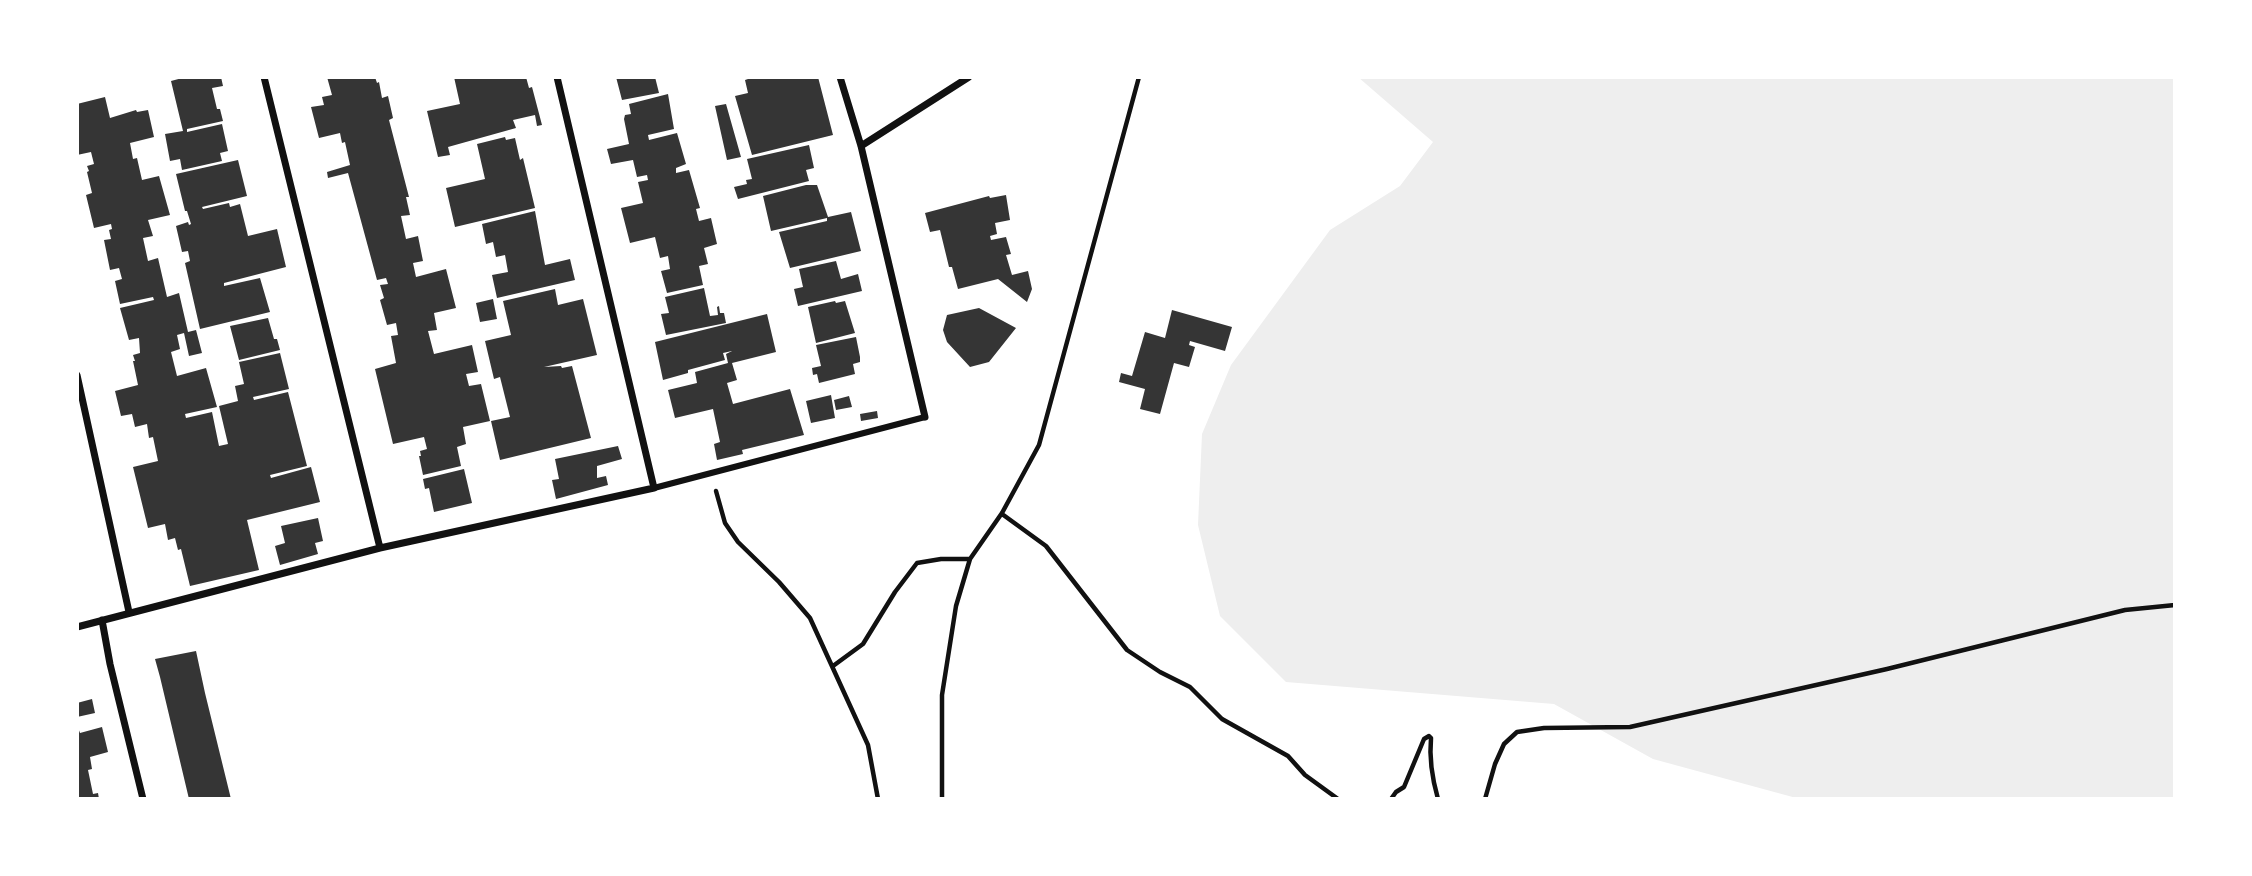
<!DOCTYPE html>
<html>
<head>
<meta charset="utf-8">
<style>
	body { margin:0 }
	#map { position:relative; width:2252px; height:876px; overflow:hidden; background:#fff; font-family:Montserrat,sans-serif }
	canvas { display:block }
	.frame { position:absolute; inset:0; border:79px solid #fff; pointer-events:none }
</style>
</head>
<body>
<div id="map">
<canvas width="2252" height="876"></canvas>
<div class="frame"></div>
</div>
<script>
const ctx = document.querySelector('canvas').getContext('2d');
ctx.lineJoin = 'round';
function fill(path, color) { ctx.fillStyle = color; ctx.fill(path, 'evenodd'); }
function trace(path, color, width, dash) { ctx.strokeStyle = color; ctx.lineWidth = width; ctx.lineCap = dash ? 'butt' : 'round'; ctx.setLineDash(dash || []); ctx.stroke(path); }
const green = new Path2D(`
	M1358,77h817v722h-375l-147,-40 -99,-55 -268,-22 -66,-66 -22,-91 4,-91 29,-69 99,-135 70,-44 33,-44z`);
const building = new Path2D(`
	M186,77h35l2,9 -11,2 5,21h3l3,12 -36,8v3l35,-8 6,27 -8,2 2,8 -40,9 -2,-11 -10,2 -5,-27 18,-3 -12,-50z
	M327,77h48l2,6 2,-1 3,16 6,-2 5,22 -4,2 20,77h-3l4,18 -9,1 5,23 12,-3 5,25 -10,2 3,14 30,-8 10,39 -22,5 3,17 -9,1 6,23 38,-9 6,27 -12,2 3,12 12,-2 9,37 -27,6 3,17 -9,3 4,19 -38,9 -4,-19h2l-1,-5 7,-2 -3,-12 -31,7 -18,-75 21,-6 -5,-27 7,-1 -2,-12 -9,2 -7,-25 4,-2 -4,-13 8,-1 -2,-6 -9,2 -29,-107 -20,5 -1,-6 23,-7 -5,-23 -3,1 -2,-10 -21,5 -8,-31 13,-2 -2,-8 10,-2z
	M454,77h72l3,11 3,-1 10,38 -5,1 -2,-11 -22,5 3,8 -68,19 2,8 -12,2 -11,-46 33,-7z
	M616,77h39l4,16 -37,7z
	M754,77h64l15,58 -81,20 -17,-59 13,-3 -3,-13z
	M668,94l6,35 -26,6 1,5 28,-7 9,31 -10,4v5l13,-3 11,38 -4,1 3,12 12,-3 6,26 -13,4 4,16 -9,2 4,19 -36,8 -6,-22 9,-2 -2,-13 -8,2 -5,-21 -25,6 -9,-35 22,-5 -5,-21 10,-2 -1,-5 -10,2 -4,-17 -22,4 -4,-15 22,-5 -5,-25 1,-4 6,-1 -2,-10z
	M105,97l5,21 26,-8 1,2 11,-2 6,27 -24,6 3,16 4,-1 5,22 17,-4 11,39 -22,5 5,16 -10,2 5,23 10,-3 9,39 12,-4 9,39 8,-2 6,23 -13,3 -5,-23 -7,2 3,14 -9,3 6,24 29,-8 11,39 -32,7 1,4 26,-6 7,34 9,-2 -9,-38 19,-5 -3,-15 9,-2 -5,-22 41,-9 9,36 -36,8 1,3 34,-8 19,74 -37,9 1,3 40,-11 9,35 -73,18 12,50 -69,16 -9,-37 -3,1 -3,-12 -7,2 -3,-16 -17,4 -15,-61 25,-6 -5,-24 -4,1 -2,-14 -12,3 -3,-13 -11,2 -6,-25 23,-6 -5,-24h2l-2,-6 7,-2 -1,-15 -10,2 -9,-32 34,-8 -1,-3 -33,7 -5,-23 7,-2 -3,-11 -9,2 -6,-30 7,-1 -2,-9 3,-1 -1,-5 -17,4 -8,-33 6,-2 -5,-21 2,-1 -2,-5 7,-2 -3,-12 -14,3v-51z
	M726,104l15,53 -14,3 -12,-54z
	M505,137l1,3 9,-2 5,22 3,-2 12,50 -80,19 -9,-39 39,-9 -8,-35z
	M809,145l5,23 -8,2 3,11 -71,18 -4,-12 13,-3 -1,-4 6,-1 -5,-20z
	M238,160l9,36 -45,11 1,2 26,-6 1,4 10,-3 8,32 29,-7 9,38 -62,16v3l36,-8 10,34 -70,17 -15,-66 5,-2 -2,-10 -6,1 -6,-26 12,-4 1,3 2,-1 -4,-13h-2l-9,-37z
	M806,185h11l11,32 23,-5 10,39 -71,17 -11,-36 48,-11v-3l-56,13 -8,-35z
	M1006,195l4,25 -15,3 2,11 -7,2 1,4 15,-3 5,17 -5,1 6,20 16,-4 4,18 -5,13 -29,-23 -40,10 -6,-22h-3l-9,-37 -10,2 -5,-19 64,-17 1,2z
	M535,211l10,54 25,-6 5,21 -78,18 -5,-23 16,-3 -3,-17 -9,2 -3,-15 -7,2 -4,-20z
	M836,261l5,18 17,-5 4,17 -64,15 -4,-17 9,-2 -4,-18z
	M704,288l6,28 8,-1 -1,-8 2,-1 1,7h4l2,10 -60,12 -5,-21 8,-1 -4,-16z
	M555,289l3,16 25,-6 14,56 -53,12 17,-1 1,2 10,-2 19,72 -91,22 -9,-39 19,-4 -10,-40 -6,2 -9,-38 26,-6 -8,-34z
	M493,299l4,20 -17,3 -4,-19z
	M835,301l1,2 9,-2 10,32 -39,10 -8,-36z
	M979,308l37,20 -27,34 -19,5 -23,-25 -4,-12 4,-15z
	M1172,310l60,17 -7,24 -35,-10 -1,4 6,2 -6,20 -15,-4 -14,51 -20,-5 5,-20 -26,-7 2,-9 11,3 13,-44 20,6z
	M767,314l9,38 -44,11 5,17 -10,3 6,21 57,-15 14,46 -62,15 1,4 -26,6 -3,-16 6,-2 -7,-33 -38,9 -7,-28 29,-7 -2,-11 33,-9 -2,-9 6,-3 -9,2 2,7 -37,10v3l-25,7 -8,-38z
	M268,318l6,21h3l3,11 -41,10 -9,-34z
	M856,337l4,20v5l-7,2 2,10 -36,9 -2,-9 -4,1 -1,-7 9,-2 -5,-21z
	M831,395l4,23 -24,5 -5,-22z
	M849,396l3,11 -16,3 -2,-10z
	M877,411l1,7 -17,3 -1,-7z
	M618,446l4,13 -25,7v12l9,-2 2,9 -52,14 -4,-19 7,-1 -4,-20z
	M464,469l8,34 -38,9 -5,-24 -4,1 -2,-10z
	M318,518l5,23 -8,2 3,11 -38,11 -5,-19 10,-3 -4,-17z
	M196,651l9,42 26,106h-42l-29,-122 -5,-18z
	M92,699l3,14 -18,4v-14z
	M77,725l3,8 22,-6 6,25 -18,5 2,12 -4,1 5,24 5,-1 1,6h-22z`);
const path = new Path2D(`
	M716,491l9,32 13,19 41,40 31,36 58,127 10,54
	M1002,514l44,32 81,104 33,22 30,15 32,32 66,37 17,19 33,24
	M833,666l30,-22 32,-52 22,-29 24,-4h29
	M942,799v-104l14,-89 14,-47 32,-46 37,-68 100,-368
	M1391,799l5,-7 8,-5 20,-48 5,-3 2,2c-2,21 1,40 7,61
	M1485,799l10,-35 9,-20 13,-12 27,-4 86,-1 257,-58 238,-59 50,-5`);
const pedestrian = new Path2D(`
	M654,488l271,-71`);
const minor = new Path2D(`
	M264,77l116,471
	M840,77l21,69 64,271
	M861,146l108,-69
	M77,375l52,237
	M102,620l8,44 33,135
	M77,627l303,-79 274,-60 -97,-411`);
fill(green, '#eee');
fill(building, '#353535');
trace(path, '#111', 4.5);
trace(pedestrian, '#111', 6);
trace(minor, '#111', 7);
</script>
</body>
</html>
